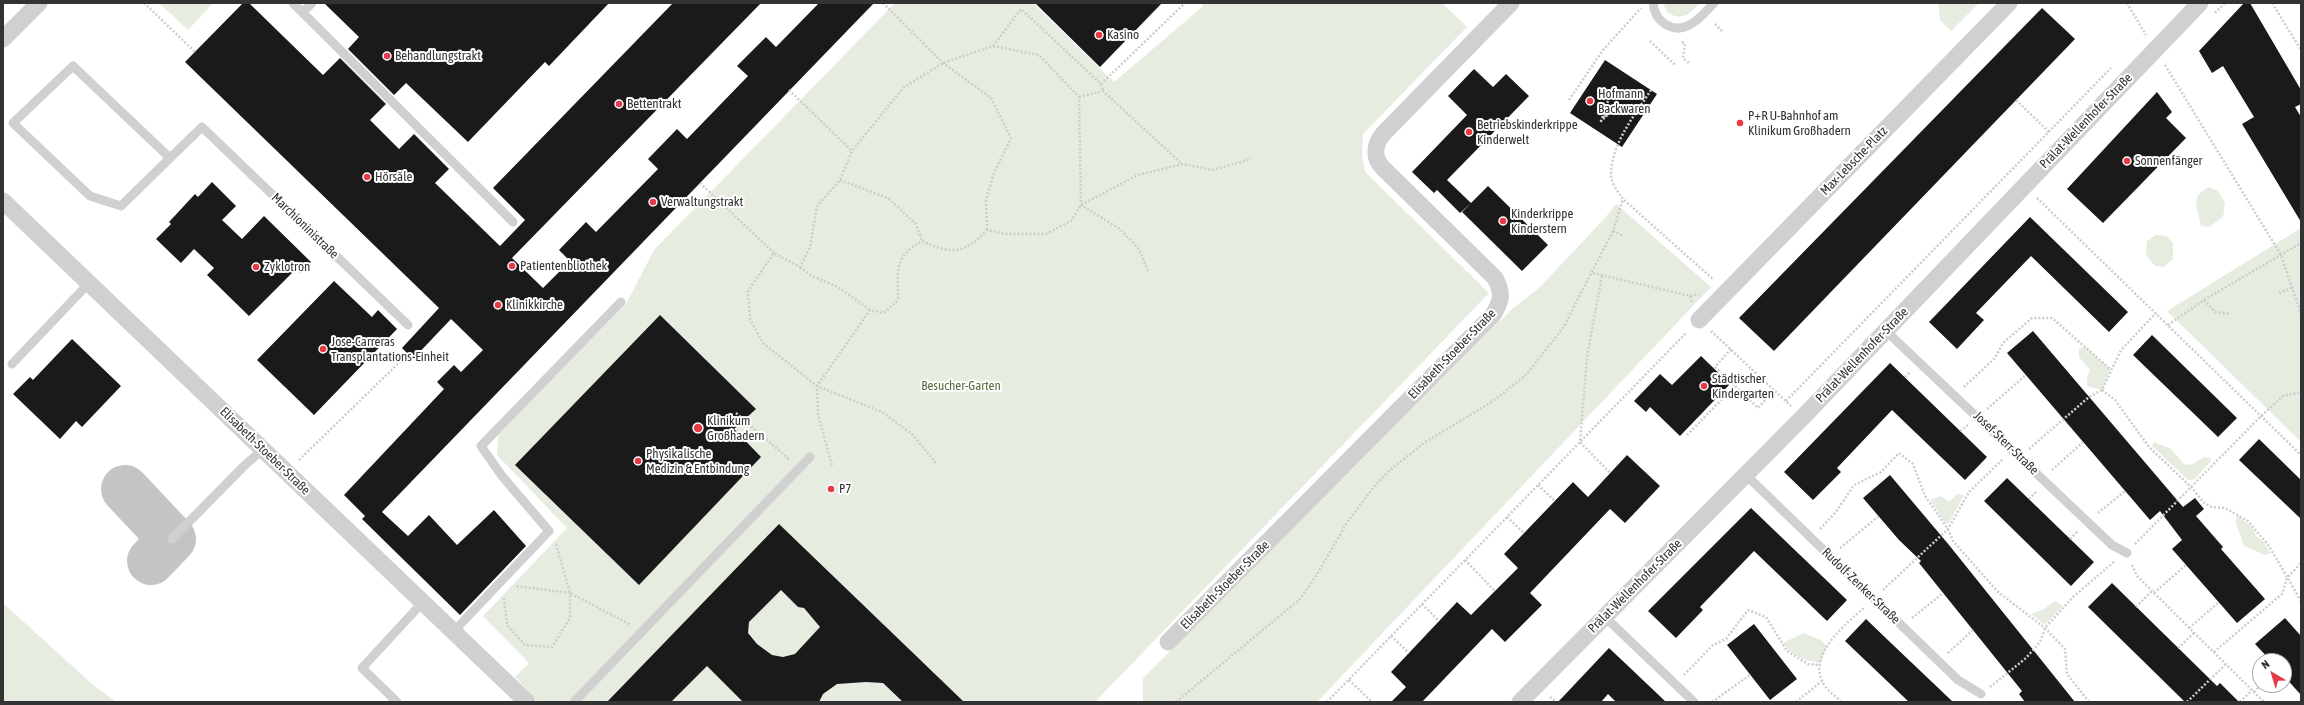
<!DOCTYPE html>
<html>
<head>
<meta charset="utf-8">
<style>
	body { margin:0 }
	#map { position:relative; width:2304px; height:705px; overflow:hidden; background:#fff; font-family:"Asap Condensed",sans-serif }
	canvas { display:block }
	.frame { position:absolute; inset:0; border:4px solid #333; pointer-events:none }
	.north { position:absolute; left:2252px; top:653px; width:40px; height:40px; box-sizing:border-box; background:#fff; border:1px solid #adadad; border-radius:50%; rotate:322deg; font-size:11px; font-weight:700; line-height:16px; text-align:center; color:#333 }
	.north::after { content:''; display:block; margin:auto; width:14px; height:18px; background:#e63946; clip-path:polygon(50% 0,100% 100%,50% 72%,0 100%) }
</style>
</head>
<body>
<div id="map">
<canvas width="2304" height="705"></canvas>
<div class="frame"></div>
<div class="north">N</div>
</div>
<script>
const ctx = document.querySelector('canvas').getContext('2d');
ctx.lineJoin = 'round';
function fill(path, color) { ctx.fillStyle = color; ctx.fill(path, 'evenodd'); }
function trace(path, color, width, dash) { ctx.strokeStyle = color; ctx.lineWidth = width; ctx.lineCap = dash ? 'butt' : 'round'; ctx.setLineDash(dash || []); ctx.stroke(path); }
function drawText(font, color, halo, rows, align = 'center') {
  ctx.font = font + ' "Asap Condensed",sans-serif'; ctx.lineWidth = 4; ctx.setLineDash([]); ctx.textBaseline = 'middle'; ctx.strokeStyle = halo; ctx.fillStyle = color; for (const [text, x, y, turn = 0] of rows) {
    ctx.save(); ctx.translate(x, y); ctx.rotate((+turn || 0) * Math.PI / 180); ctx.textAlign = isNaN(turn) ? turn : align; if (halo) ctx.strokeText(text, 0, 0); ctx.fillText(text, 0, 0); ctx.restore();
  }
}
const green = new Path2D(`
	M159,3h54l-25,27z
	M895,3h138l81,79 87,-74 3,-5h238l25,24 -104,107 -1,23 3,15 124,121 -394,409h-557l-23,-25 14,-14 -46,-47 84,-88 -70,-73 1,-20 128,-131 28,-54z
	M1663,3h37c-10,11 -19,19 -33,9z
	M1938,3h41l-28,28 -11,-11z
	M2208,187l10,4 7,12 -2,14 -14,10 -8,-1 -5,-21 2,-10z
	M1616,204l95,83 -394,415h-174v-24l368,-368 28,-22 66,-70z
	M2301,228v214l-134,-131z
	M2156,235l11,1 6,8v15l-9,8 -9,-1 -9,-11 1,-14z
	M2085,347l25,22 -8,21 -15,-4v-8l3,-8 -11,-13v-8z
	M2154,442l17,7 14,16 8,-1 11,-7 6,1 1,3 -16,18 -7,1 -36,-34z
	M1957,494l7,1 -15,28h-4l-15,-23 11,-4 8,6z
	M2237,515l16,13 3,8 7,5 7,11 -1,2 -4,1 -21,-9 -8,-23z
	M2055,601l8,5 -18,19 -14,-11 13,-5z
	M3,603l89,81 24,18h-113z
	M1803,633l18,7 6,6 -7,17c-14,-2 -30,-8 -37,-20z`);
const taxiway = new Path2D(`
	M125,489l47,50 -21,22`);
const building = new Path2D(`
	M243,3h6l74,72 17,-17 46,46 -16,16 29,29 15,-15 35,35 -14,14 65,63 25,-26 -32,-32 180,-185h88l-249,255 31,30 27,-27 -11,-11 27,-28 10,10 62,-63 -10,-10 29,-30 10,10 61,-63 -11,-10 29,-29 10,10 43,-44h55l-492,509 26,24 21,-21 28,30 37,-35 32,36 -66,69 -98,-96 3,-3 -21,-21 100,-106 -7,-7 17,-17 7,7 22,-22 -32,-31 -38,40 -11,-11 37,-40 -254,-246z
	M324,3h285l-60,63 -4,-4 -77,80 -62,-59 -12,12 -46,-46 11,-12z
	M1035,3h127l-62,64z
	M2244,3h6l51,87v14l-6,3 6,10v105l-59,-98 12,-7 -31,-51 -11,7 -13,-22z
	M2042,8l33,31 -301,312 -35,-33z
	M1605,60l52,34 -35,53 -52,-34z
	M1474,69l19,18 13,-13 23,22 -82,84 24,23 -11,10 -23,-23 -3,3 -22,-21 55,-57 -19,-19z
	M2157,92l15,20 -6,6 20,20 -83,85 -36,-34z
	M212,182l24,24 -14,14 20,19 22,-23 47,46 -11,11 -4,-4 -47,47 -42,-41 7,-7 -20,-19 -13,14 -25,-24 15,-15 -2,-2 26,-28 3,3z
	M1488,186l60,59 -26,26 -60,-59z
	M2030,217l98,95 -19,20 -78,-76 -55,57 8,7 -27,29 -28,-27z
	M334,281l38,36 6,-7 19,19 -83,86 -57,-55z
	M660,315l96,94 -22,20 27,28 -122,128 -124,-120z
	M2033,331l150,176 12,-9 9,11 -8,7 27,31 -2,2 44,50 -28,24 -65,-74 10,-9 -22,-29 -10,9 -143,-167z
	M2152,335l85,83 -19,19 -85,-82z
	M72,339l49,47 -39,41 -6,-6 -16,18 -47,-45 17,-17 3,3z
	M1701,356l29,28 -50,52 -30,-29 -4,5 -12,-11 26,-27 12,11z
	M1890,363l97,94 -22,23 -73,-70 -55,58 4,4 -28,28 -29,-28z
	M2259,439l42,41v39l-62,-59z
	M1627,455l33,31 -35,37 -15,-14 -80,84 12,12 -37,37 -13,-13 -70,73h-31l15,-15 -15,-15 66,-70 14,13 47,-47 -14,-14 69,-72 15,15z
	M1890,475l59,70 126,157h-50l-6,-8 3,-3 -103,-128 2,-2 -22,-21 -36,-42z
	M2007,478l87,84 -23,24 -87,-85z
	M1751,508l96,92 -20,21 -73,-70 -54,56 3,3 -27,28 -28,-27z
	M779,524l185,178h-61l-20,-19 -17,-1 -29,2 -14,10 -4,8h-76l-36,-36 -36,36h-64zM781,590l17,17 6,1 16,19 -25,27 -12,3 -11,-2 -15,-11 -9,-11 1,-11z
	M2112,583l105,103 3,-3 19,19h-54l-97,-95z
	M2285,618l16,18v59l-17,-19v-15h-13l-16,-17z
	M1866,619l25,24 62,59h-44l-64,-61z
	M1754,624l43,55 -27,21 -43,-55z
	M1609,648l17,16 40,38h-50l-8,-8 -7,8h-43z`);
const path = new Path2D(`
	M144,3l51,49
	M883,3l60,60 48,35 20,40 -17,35 -8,27 1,30
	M2127,3l19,32
	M2272,3l29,47
	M2215,13l10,-10
	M1715,24l7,7
	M1650,41l25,24
	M1682,42l3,1 -2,15 7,6
	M993,46l28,-37 80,75 84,-81
	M2165,65l116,190 20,59
	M1101,84l2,7
	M789,90l63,61
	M1651,90c-16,25 -39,52 -40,84 0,9 7,18 12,25l91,81
	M1079,97l24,-6 79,73
	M1569,100l34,-50 38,-42
	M2016,100l34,33
	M1608,101l-7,20 16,-15
	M1604,117l9,-13
	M840,180l48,18 28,26 6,17
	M700,183l74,70
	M2037,198l264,257
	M1613,231l11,5
	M800,267l12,9 26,11 32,23
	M1593,273l97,23 9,-2
	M1602,276l-15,80 -7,86 30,31
	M2279,293l15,-6
	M1690,296l2,7
	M2204,300l11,12 16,2
	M2168,325l36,-25 97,-57
	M1711,331l80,75
	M1731,349l-16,18 43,41 16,-18
	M1905,377l5,-5
	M1964,387l31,-29 8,-15 29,-25h20l58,51
	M2102,390l13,10 34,47 43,41 12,15 8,4 13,1 23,13 21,25 32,55
	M1786,401l325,-333
	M1987,409l39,-34
	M736,413l54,47
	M1960,431l8,-6
	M1687,435l48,-49
	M2029,449l60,-52 13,-7 19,-40 35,-37
	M299,460l109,-106
	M936,463l-23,-28 -31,-23 -65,-26 -54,-43 -13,-24 -2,-28 26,-38 26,14 10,-20 7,-41 23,-26 12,-29 51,-63 40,-25 50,-17 46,9 40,42 2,108 39,24 19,20 9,22
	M832,465l-14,-50 -1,-29 53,-76 14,3 14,-13c0,-30 -5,-42 24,-59 30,14 42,13 65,-11l20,4h39l26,-14 9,-15 57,-30 45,-11 30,6 38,-11
	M2052,470l31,-28
	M1538,485l17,16
	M2029,499l8,-8
	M2098,513l27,-22
	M1507,517l17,16
	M1820,529l16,-17 18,-27 27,-13 18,-19 14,11 12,32 23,33 5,12 45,51 47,36 20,21 2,25 22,28
	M2070,539l8,-8
	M556,544l14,49 61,32
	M2135,544l126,-128 22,-20 18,-4
	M1840,548l39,-32
	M1465,560l30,31
	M2132,565l5,11 127,126
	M1883,590l65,-61 21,-37 34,-33
	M2154,593l32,-28
	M504,598l3,27 18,20 27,2 18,-29v-25l-55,-7
	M1422,604l17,17
	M2136,607l16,-16
	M1912,618l31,-25
	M2189,628l30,-26
	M1391,636l18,17
	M2178,648l16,-15
	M2214,652l68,-58 5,-16 14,-15
	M1948,653l25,-23
	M1684,675l29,-30 13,-6 22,-29 18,7 21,34 21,13 12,1
	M1349,680l23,22
	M1990,687l36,-29 14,-16 5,-14 28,-31 42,-36
	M2254,692l7,-7
	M1550,697l6,5
	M1176,702l124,-103 16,-23 32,-55 25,-33 16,-17 35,-28 69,-42 33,-26 37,-47 50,-97 10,-32
	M1327,702l360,-370
	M1712,702l38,-27
	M1796,702l26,-21
	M1841,702c-5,-6 -16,-13 -19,-21 -13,-28 25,-58 43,-74
	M2187,702l39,-38
	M2240,702l12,-12`);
const service = new Path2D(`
	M293,3l220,219
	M1653,3c1,9 4,16 12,21 20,13 37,-8 49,-21
	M303,12l9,-9
	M170,158l-49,48 -31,-10 -77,-73 60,-57 97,92 32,-31 206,198
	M1886,331l226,214 15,8
	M12,364l77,-81
	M1745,474l213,206 23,14
	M172,539l71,-72 20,-18
	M1604,616l90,86
	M454,631l95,-100 -47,-55 -21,-30 140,-144
	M397,702l-35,-34 61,-66
	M574,702l236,-245`);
const minor = new Path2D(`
	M3,39l36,-36
	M3,201l524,501
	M1699,320l310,-317
	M1168,642l325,-327c9,-15 10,-22 2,-37l-112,-110c-10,-10 -9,-23 0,-34l128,-131
	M1520,702l283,-285 397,-414`);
const markers = [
	[1099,35,4,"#e63946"],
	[387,56,4,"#e63946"],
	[1590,101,4,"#e63946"],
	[619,104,4,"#e63946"],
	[1740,123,4,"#e63946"],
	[1469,132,4,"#e63946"],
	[2127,161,4,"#e63946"],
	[367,177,4,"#e63946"],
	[653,202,4,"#e63946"],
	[1503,221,4,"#e63946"],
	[512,266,4,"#e63946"],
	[256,267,4,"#e63946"],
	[498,305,4,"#e63946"],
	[323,349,4,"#e63946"],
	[1704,386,4,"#e63946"],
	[698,428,5,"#e63946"],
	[638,461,4,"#e63946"],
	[831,489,4,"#e63946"]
];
const poiNames = [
	["Kasino",1107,35],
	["Behandlungstrakt",395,56],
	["Hofmann",1598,94],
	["Backwaren",1598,109],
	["Bettentrakt",627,104],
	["P+R U-Bahnhof am",1748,116],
	["Klinikum Großhadern",1748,131],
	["Betriebskinderkrippe",1477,125],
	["Kinderwelt",1477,140],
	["Sonnenfänger",2135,161],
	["Hörsäle",375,177],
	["Verwaltungstrakt",661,202],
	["Kinderkrippe",1511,214],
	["Kinderstern",1511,229],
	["Patientenbliothek",520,266],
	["Zyklotron",264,267],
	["Klinikkirche",506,305],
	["Jose-Carreras",331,342],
	["Transplantations-Einheit",331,357],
	["Städtischer",1712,379],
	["Kindergarten",1712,394],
	["Klinikum",707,421],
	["Großhadern",707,436],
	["Physikalische",646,454],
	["Medizin & Entbindung",646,469],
	["P7",839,489]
];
const streetNames = [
	["Prälat-Wellenhofer-Straße",2086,121,-46],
	["Max-Lebsche-Platz",1854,161,-46],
	["Marchioninistraße",305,226,44],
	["Elisabeth-Stoeber-Straße",1452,354,-46],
	["Prälat-Wellenhofer-Straße",1862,355,-46],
	["Josef-Sterr-Straße",2006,443,44],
	["Elisabeth-Stoeber-Straße",265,451,44],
	["Elisabeth-Stoeber-Straße",1225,585,-45],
	["Prälat-Wellenhofer-Straße",1635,586,-45],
	["Rudolf-Zenker-Straße",1861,586,44]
];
const parkNames = [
	["Besucher-Garten",961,386]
];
fill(green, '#e6ecdf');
trace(taxiway, '#c4c4c4', 48);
fill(building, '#1a1a1a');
trace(path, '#cdcdcd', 2.5, [2, 2]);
trace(service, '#d0d0d0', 9);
trace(minor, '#d0d0d0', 17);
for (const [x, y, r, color] of markers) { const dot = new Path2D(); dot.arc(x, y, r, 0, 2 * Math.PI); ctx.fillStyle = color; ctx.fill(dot); trace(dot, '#fff', 1.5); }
drawText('13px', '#333', '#fff', poiNames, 'left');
drawText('13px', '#333', '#fff', streetNames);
drawText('13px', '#56703f', '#fff', parkNames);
</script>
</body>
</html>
